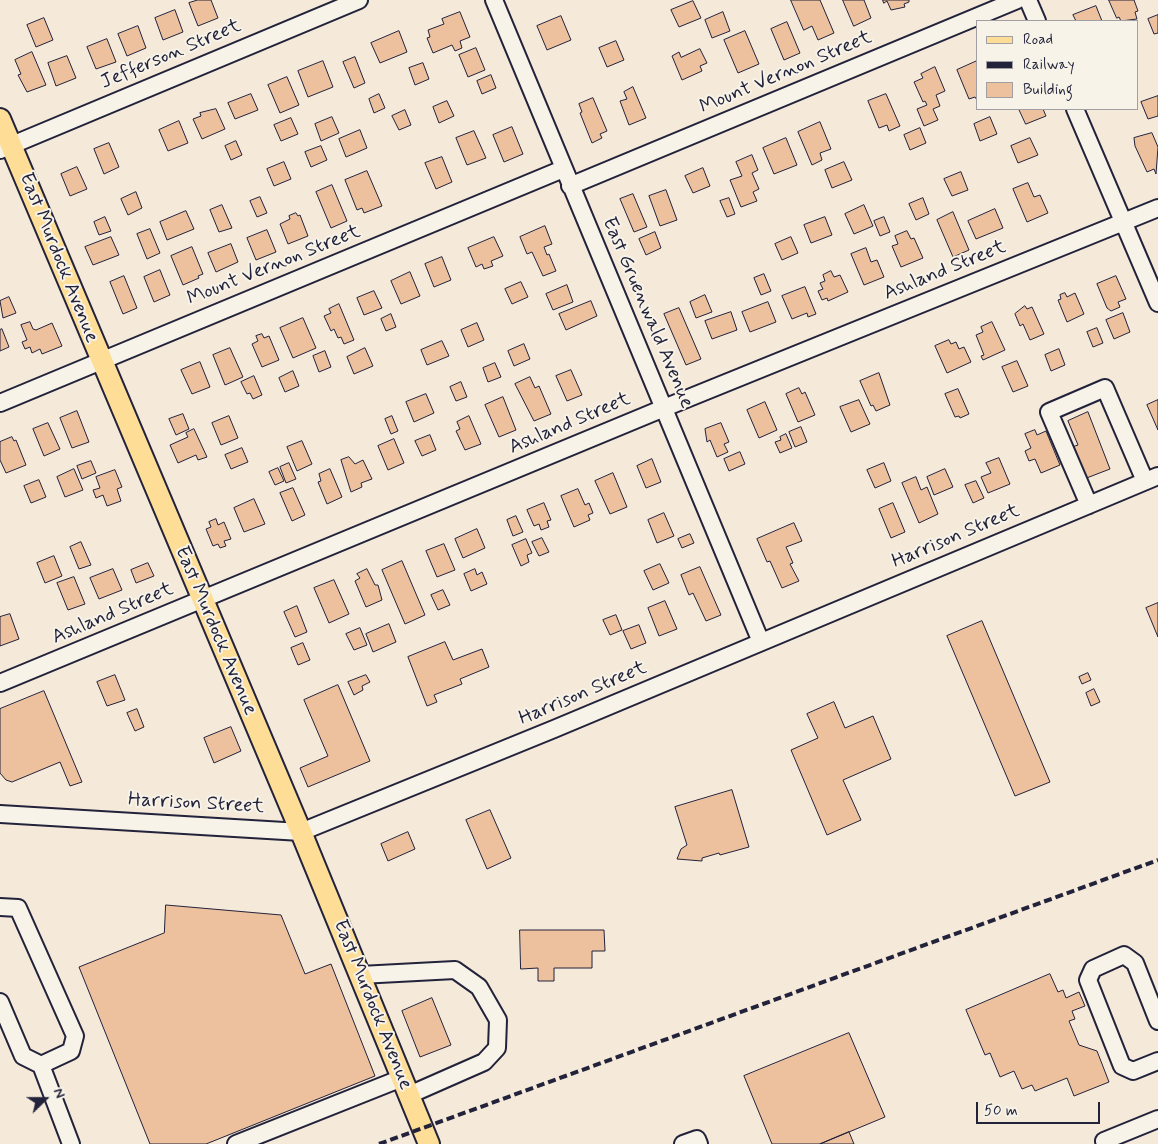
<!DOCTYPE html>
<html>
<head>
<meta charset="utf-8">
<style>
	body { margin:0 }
	#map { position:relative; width:1158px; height:1144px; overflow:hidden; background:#f5e9d9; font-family:Mynerve,sans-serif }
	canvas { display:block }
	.legend { position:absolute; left:976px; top:20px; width:162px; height:90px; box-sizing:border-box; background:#f7f3e8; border:1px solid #a29fa3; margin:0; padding:6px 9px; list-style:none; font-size:15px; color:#22223b }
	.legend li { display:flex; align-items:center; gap:10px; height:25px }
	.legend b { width:25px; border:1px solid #a29fa3 }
	.north { position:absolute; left:20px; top:1074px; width:50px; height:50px; -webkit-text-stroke:4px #f7f3e8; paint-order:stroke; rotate:68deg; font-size:14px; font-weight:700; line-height:20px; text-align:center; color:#22223b }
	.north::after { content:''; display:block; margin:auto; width:18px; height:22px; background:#22223b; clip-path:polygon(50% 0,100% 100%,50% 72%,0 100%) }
	.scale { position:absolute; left:976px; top:1102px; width:124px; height:22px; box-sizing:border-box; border:2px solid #22223b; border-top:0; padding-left:6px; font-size:15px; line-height:18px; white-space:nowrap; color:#22223b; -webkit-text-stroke:4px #f7f3e8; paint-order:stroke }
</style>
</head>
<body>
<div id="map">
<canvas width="1158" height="1144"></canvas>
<ul class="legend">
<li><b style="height:6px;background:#fede96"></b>Road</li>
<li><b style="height:6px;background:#22223b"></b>Railway</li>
<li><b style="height:14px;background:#eec19e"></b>Building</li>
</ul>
<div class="north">N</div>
<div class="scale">50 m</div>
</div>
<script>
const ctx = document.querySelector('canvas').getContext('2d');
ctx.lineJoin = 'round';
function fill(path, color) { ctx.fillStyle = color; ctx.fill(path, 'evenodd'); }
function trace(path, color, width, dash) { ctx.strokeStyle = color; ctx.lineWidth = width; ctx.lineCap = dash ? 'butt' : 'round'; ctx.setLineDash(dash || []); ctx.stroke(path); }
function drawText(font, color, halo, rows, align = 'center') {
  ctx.font = font + ' Mynerve,sans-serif'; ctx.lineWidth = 4; ctx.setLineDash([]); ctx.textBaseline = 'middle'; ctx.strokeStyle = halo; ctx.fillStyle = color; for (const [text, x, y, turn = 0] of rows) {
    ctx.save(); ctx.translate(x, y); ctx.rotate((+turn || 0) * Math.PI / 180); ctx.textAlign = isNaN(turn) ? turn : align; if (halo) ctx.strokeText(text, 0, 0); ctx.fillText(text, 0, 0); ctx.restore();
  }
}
const building = new Path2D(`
	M198,0h13l7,18 -20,8 -9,-23z
	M791,0h29l14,33 -16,7 -6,-14 -8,4z
	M843,0h21l7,18 -17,8z
	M883,0h26v2l-5,2 1,3 -14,3 -4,-9 -3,2z
	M1109,0h25l4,11 -3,1 2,7 -16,2 -2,-4 -2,1z
	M693,1l8,17 -22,9 -8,-17z
	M1096,6l6,15h-26l-3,-6z
	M175,10l8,22 -20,8 -8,-22z
	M460,12l10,25 -10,4 2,7 -7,3 -3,-6 -19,8 -6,-15 3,-1 -2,-7 16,-6 -2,-5z
	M723,12l7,19 -18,7 -7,-18z
	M1158,15v18l-4,1 -6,-15z
	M561,16l10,24 -24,10 -10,-24z
	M44,18l9,22 -17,7 -9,-22z
	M787,22l13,31 -16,7 -13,-31z
	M138,26l8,22 -19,8 -9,-22z
	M399,31l8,21 -27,11 -9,-20z
	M745,31l14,33 -21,9 -14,-33z
	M107,39l9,23 -20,7 -9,-22z
	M616,41l8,19 -17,7 -8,-19z
	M476,48l9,22 -17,7 -9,-22z
	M700,49l7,14 -7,3 2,5 -20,9 -10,-24 7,-4 2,5z
	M32,52l14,33 -19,7 -9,-17 3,-1 -6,-14z
	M67,56l9,22 -20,8 -8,-23z
	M355,57l10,26 -11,5 -11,-26z
	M323,61l10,26 -25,10 -10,-26z
	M977,61v39l-2,-3 -6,2 -12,-29z
	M423,63l6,16 -14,6 -6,-17z
	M935,67l10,24 -9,4 4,11 -7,3 5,11 -14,6 -7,-17 10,-4 -2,-4 -2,1 -9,-20 9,-4 -2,-4z
	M491,75l5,13 -14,6 -5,-13z
	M287,77l12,28 -19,8 -12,-28z
	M633,87l13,31 -17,7 -9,-24 7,-2 -3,-7z
	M251,94l7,16 -23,9 -7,-16z
	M379,94l6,14 -11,5 -5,-14z
	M886,94l14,32 -11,5 -2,-6 -8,3 -11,-27z
	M1158,96v20l-10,3 -7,-17z
	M593,98l14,33 -7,3 2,4 -10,5 -12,-30 2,-1 -3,-8z
	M447,101l7,15 -15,7 -6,-16z
	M216,109l9,20 -23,10 -9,-20 8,-3 -1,-3z
	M1019,109h24l3,7 -20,8z
	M405,110l6,15 -12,5 -7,-14z
	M332,117l7,16 -18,8 -6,-17z
	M990,117l7,17 -17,7 -6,-17z
	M291,118l7,16 -17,7 -7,-16z
	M179,121l9,22 -20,8 -9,-21z
	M820,122l11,27 -11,4 2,7 -10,5 -14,-33z
	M512,127l11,27 -19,8 -11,-27z
	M920,128l6,15 -16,7 -6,-15z
	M360,130l7,18 -21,9 -7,-18z
	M474,131l12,27 -19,7 -11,-27z
	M1152,133l6,14 -2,27 -2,-5 -7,3 -12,-26 -1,-8z
	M786,138l11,27 -23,9 -11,-26z
	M1030,138l8,17 -20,8 -7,-17z
	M236,141l6,14 -11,5 -6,-14z
	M109,143l10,24 -15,7 -10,-25z
	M321,146l6,14 -16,7 -6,-15z
	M752,155l6,15 -6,3 7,16 -6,3 4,9 -16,6 -11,-27 12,-4 -6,-14z
	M442,157l10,25 -16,7 -11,-26z
	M284,162l7,17 -17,7 -7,-17z
	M844,162l8,18 -20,8 -7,-18z
	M77,167l10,22 -17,7 -9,-22z
	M703,168l7,18 -17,7 -8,-17z
	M367,171l15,35 -18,7 -2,-5 -5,2 -12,-30z
	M961,172l7,18 -16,6 -8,-17z
	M1028,183l6,14 6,-2 8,18 -21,9 -14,-33z
	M332,185l15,36 -16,7 -15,-36z
	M666,190l11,30 -17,6 -11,-30z
	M136,192l6,16 -14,7 -7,-16z
	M633,194l14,33 -13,5 -14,-33z
	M260,197l7,16 -10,4 -7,-16z
	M729,198l6,16 -8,3 -7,-16z
	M923,198l6,16 -13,6 -7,-16z
	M222,205l10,23 -13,4 -9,-22z
	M864,205l9,21 -19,8 -9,-20z
	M995,209l8,19 -27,11 -8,-18z
	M186,211l8,18 -27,11 -7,-18z
	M953,212l16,38 -16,7 -16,-37z
	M296,213l2,3 2,-1 8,21 -20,8 -8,-20 10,-5 -1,-3z
	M105,217l6,14 -12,4 -5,-13z
	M825,217l7,18 -21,8 -7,-18z
	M884,217l6,15 -10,4 -6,-15z
	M545,226l7,18 -8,3 3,8 2,-1 7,17 -13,5 -11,-24 -5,2 -7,-17z
	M150,229l10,24 -13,6 -10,-25z
	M267,230l9,22 -20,8 -9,-22z
	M907,231l4,8 3,-1 9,20 -22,9 -9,-21 6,-2 -3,-8z
	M655,232l6,16 -15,7 -7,-16z
	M111,237l8,18 -26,10 -8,-18z
	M494,237l9,19 -12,5 2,5 -9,3 -2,-5 -6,3 -8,-19z
	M791,237l7,16 -16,7 -7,-16z
	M231,244l7,18 -22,10 -8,-19z
	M192,247l11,27 -5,2 1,2 -16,7 -12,-29z
	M866,248l5,14 6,-2 7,17 -20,8 -13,-31z
	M442,257l9,23 -17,7 -9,-23z
	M160,270l10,25 -16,7 -10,-25z
	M831,271l3,6 6,-2 8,17 -20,9 -1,-3 -5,2 -4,-9 5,-2 -3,-6 5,-2 -2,-6z
	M410,272l10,24 -19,8 -10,-23z
	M764,274l7,17 -10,4 -7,-17z
	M124,276l13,32 -14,6 -13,-32z
	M1116,276l10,23 -8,3 2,5 -9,4 -4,-3 -10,-24z
	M521,282l7,15 -16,7 -7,-15z
	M567,285l6,17 -20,8 -7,-16z
	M805,287l11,27 -8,3 -1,-4 -15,6 -10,-23z
	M374,291l8,17 -18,7 -7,-17z
	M1065,293l2,4 8,-4 9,21 -17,8 -9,-22 3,-1 -1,-4z
	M705,295l7,17 -16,6 -6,-16z
	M9,297l7,16 -13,5 -3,-17z
	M591,301l6,15 -31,14 -7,-16z
	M768,302l8,20 -26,10 -8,-20z
	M339,304l15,36 -10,4 -3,-7 -3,1 -4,-9 -3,2 -7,-15 7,-3 -2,-4z
	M1025,306l2,3 5,-2 12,27 -14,6 -7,-16 -3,2 -5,-12z
	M679,308l22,51 -15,6 -22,-51z
	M731,312l6,18 -25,9 -7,-18z
	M1123,313l7,19 -16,7 -8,-19z
	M391,314l5,13 -10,4 -5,-12z
	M303,318l13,30 -23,10 -13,-30z
	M30,322l3,7 3,1 16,-7 10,23 -20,8 -2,-5 -8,4 -2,-6 -5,2 -3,-7 5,-2 -6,-15z
	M992,322l13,28 -22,10 -2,-4 3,-1 -8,-20 7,-3 -2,-5z
	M477,323l7,17 -16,7 -7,-17z
	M1097,328l6,15 -10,4 -6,-15z
	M2,329l7,18 -9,4v-21z
	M262,334l2,4 5,-2 10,24 -17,7 -10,-23 6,-3 -2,-5z
	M949,340l2,4 5,-2 3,7 5,-2 7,15 -24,11 -12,-27z
	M442,341l7,15 -22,9 -6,-15z
	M524,344l6,15 -16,7 -6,-15z
	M230,348l13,29 -18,8 -12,-30z
	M365,348l8,18 -19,8 -7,-17z
	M1059,349l6,16 -14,6 -6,-16z
	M325,351l6,16 -12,5 -6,-16z
	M1017,361l11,25 -15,6 -11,-25z
	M200,362l10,25 -18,7 -11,-24z
	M495,363l6,14 -13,5 -5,-14z
	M571,370l11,25 -15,6 -11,-25z
	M293,371l6,15 -14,6 -6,-14z
	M879,373l11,32 -14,6 -3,-6 -2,1 -11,-25z
	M254,376l8,19 -9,4 -3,-6 -3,1 -6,-12z
	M530,377l5,11 4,-2 12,28 -17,7 -19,-37z
	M461,382l6,15 -11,4 -6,-14z
	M799,388l3,6 3,-2 10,23 -17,7 -12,-28z
	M958,389l11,25 -9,4 -1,-2 -4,1 -10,-23z
	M426,394l8,19 -20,9 -8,-20z
	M503,397l13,33 -17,7 -14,-32z
	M859,400l11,24 -19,8 -11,-25z
	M1158,400v30l-11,-25z
	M765,402l12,28 -18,8 -12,-28z
	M77,411l12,31 -17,6 -12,-30z
	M1088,412l22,57 -26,10 -12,-32 6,-2 -10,-24z
	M183,414l6,15 -13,6 -7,-16z
	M229,416l9,22 -17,7 -9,-22z
	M392,416l6,15 -7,3 -6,-15z
	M469,416l12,28 -16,6 -9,-19 4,-2 -3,-7z
	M48,423l12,26 -16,7 -11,-27z
	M721,423l8,19 -5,2 4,8 -11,5 -7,-17 -3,2 -2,-13z
	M801,427l6,15 -12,5 -6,-15z
	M194,429l13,28 -9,3 -2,-5 -18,8 -8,-18 18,-8 -2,-4z
	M1035,430l2,5 9,-4 14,34 -19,8 -6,-14 -6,2 -4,-10 6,-3 -6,-14z
	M786,434l6,14 -12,5 -5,-11 6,-2 -1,-3z
	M430,435l6,15 -14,6 -7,-15z
	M12,437l2,4 2,-1 10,25 -20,8 -6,-13v-18z
	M394,439l10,24 -16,7 -10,-24z
	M302,441l10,23 -15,7 -10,-24z
	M242,448l6,14 -17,7 -6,-14z
	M740,452l5,12 -16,7 -5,-12z
	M349,457l6,7 8,-4 9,19 -11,4 1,4 -11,5 -10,-32z
	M999,458l11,26 -22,9 -7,-16 10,-4 -5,-10z
	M652,459l9,23 -15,6 -9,-22z
	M91,461l5,12 -14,6 -5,-13z
	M289,463l7,16 -10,4 -6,-16z
	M884,463l7,18 -16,7 -8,-18z
	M278,468l6,13 -9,4 -6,-13z
	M74,469l9,21 -18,7 -8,-20z
	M330,469l12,28 -15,7 -9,-22 3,-1 -2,-7z
	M945,469l8,18 -19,8 -7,-18z
	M115,470l7,17 -5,2 4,12 -14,5 -4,-11 -7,3 -3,-8 7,-2 -4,-11z
	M613,473l14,34 -17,7 -15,-33z
	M916,477l5,13 6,-3 11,27 -19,9 -17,-40z
	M39,480l7,17 -15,6 -7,-17z
	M976,481l8,17 -11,5 -8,-18z
	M293,488l12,27 -13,6 -12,-28z
	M578,489l7,16 4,-2 4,10 -5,2 2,5 -16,7 -13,-31z
	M254,499l11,25 -21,8 -10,-24z
	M544,503l7,17 -4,1 2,6 -8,3 -2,-6 -5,2 -7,-16z
	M893,503l12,29 -14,6 -12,-29z
	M664,513l10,23 -17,7 -9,-23z
	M516,516l7,16 -10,4 -6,-16z
	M216,519l2,6 6,-3 7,17 -7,2 2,5 -6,2 -2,-4 -5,2 -7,-17 5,-2 -2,-5z
	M794,523l8,18 -16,6 7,16 -3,1 9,17 -17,7 -12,-27 -3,1 -10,-23z
	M477,529l8,19 -22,10 -8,-19z
	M690,534l4,9 -12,5 -4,-9z
	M542,538l7,14 -10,4 -7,-14z
	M526,539l6,14 -5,2 2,7 -8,4 -9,-21z
	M81,542l10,23 -12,4 -9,-22z
	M444,544l11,26 -18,7 -11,-26z
	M54,556l8,20 -17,7 -8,-20z
	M402,561l23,54 -20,9 -23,-54z
	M148,563l6,13 -18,7 -5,-13z
	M660,564l9,19 -16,7 -9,-19z
	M700,567l21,48 -15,6 -13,-28 -4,2 -8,-20z
	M113,569l9,21 -23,9 -9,-21z
	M367,569l8,16h3l4,15 -16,7 -11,-26 5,-3 -3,-4z
	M475,569l2,6 5,-3 5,12 -16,7 -7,-17z
	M74,577l11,27 -17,6 -11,-27z
	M334,580l15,34 -20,9 -15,-35z
	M443,590l7,15 -12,5 -7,-15z
	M665,601l12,28 -18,7 -11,-28z
	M1158,603v34l-12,-29z
	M297,606l10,26 -12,5 -11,-25z
	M10,614l9,25 -19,7v-29z
	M616,615l6,15 -12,5 -7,-15z
	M982,621l68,161 -35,14 -68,-160z
	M389,624l7,18 -23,10 -7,-18z
	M639,625l7,18 -15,6 -8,-18z
	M360,628l7,17 -13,5 -8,-16z
	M445,642l8,18 29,-11 7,18 -29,12 2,5 -28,11 3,7 -10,4 -19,-49z
	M303,643l7,17 -12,5 -7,-17z
	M1088,673l3,7 -9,4 -3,-7z
	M115,675l10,25 -18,6 -10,-24z
	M366,675l4,7 -8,4 1,4 -9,5 -6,-13z
	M338,685l32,76 -62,26 -8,-19 28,-12 -24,-56z
	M1094,689l6,13 -9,4 -5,-13z
	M44,691l38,91 -12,4 -10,-24 -48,20 -6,-2 -6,-7v-64z
	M834,702l11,26 28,-12 18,43 -48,21 18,40 -34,15 -36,-85 27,-12 -11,-24z
	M137,709l7,18 -9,4 -8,-18z
	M231,727l10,24 -27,12 -10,-25z
	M732,790l17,57 -29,8 -1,-2 -17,5v3l-25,-2 4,-10 6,-4 -12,-38z
	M490,810l21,48 -24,11 -21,-49z
	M408,832l7,17 -27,12 -7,-17z
	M166,905l115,10 24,59 26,-10 44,112 -169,68h-56l-71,-177 85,-34z
	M520,930h84l1,21h-13v17h-38v13h-16v-13l-17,1z
	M1050,974l8,18 5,-2 3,8 13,-6 6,14 -13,5 3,8 -6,2 10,24 18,6 12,31 -35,14 -7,-18 -32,13 -3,-6 -10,4 -8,-18 -14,6 -10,-24 -5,2 -19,-45z
	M432,998l19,47 -31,12 -18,-46z
	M849,1033l36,84 -65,27h-48l-28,-68z
	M849,1132l5,12h-34z`);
const minor = new Path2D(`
	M494,0l267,642
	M1028,0l9,21
	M1075,109l83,194
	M0,150l359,-150
	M570,186l447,-186
	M0,403l563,-234
	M1089,505l-40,-93 56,-24 40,93
	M0,683l664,-275 494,-200
	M0,814l301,18 253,-103 604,-253
	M0,907l18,1 57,128 -4,15 -30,14 -18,-9 -23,-54
	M360,975l95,-5 24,17 19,33 -1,28 -13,14 -75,33
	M1158,1021l-23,-58 -11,-8 -31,14 -5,11 34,86 11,5 25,-10
	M41,1065l30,79
	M1104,1141l54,-22
	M236,1144l166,-66
	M683,1144l14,-5 2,5`);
const major = new Path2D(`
	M0,119l301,713 128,312`);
const rail = new Path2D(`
	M379,1144l779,-284`);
const streetNames = [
	["Jefferson Street",171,55,-23],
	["Mount Vernon Street",786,73,-23],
	["East Murdock Avenue",58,258,68],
	["Mount Vernon Street",274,266,-22],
	["Ashland Street",945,271,-22],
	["East Gruenwald Avenue",647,313,67],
	["Ashland Street",570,424,-23],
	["Harrison Street",956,537,-23],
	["Ashland Street",113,614,-23],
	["East Murdock Avenue",215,631,67],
	["Harrison Street",583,694,-23],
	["Harrison Street",196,804,3],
	["East Murdock Avenue",372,1005,68]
];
fill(building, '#eec19e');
trace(building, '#22223b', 1);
trace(minor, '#22223b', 20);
trace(major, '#22223b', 24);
trace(minor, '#f7f3e8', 16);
trace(major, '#fede96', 20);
trace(rail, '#22223b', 4, [8, 4]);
drawText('20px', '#22223b', '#f7f3e8', streetNames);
</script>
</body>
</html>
